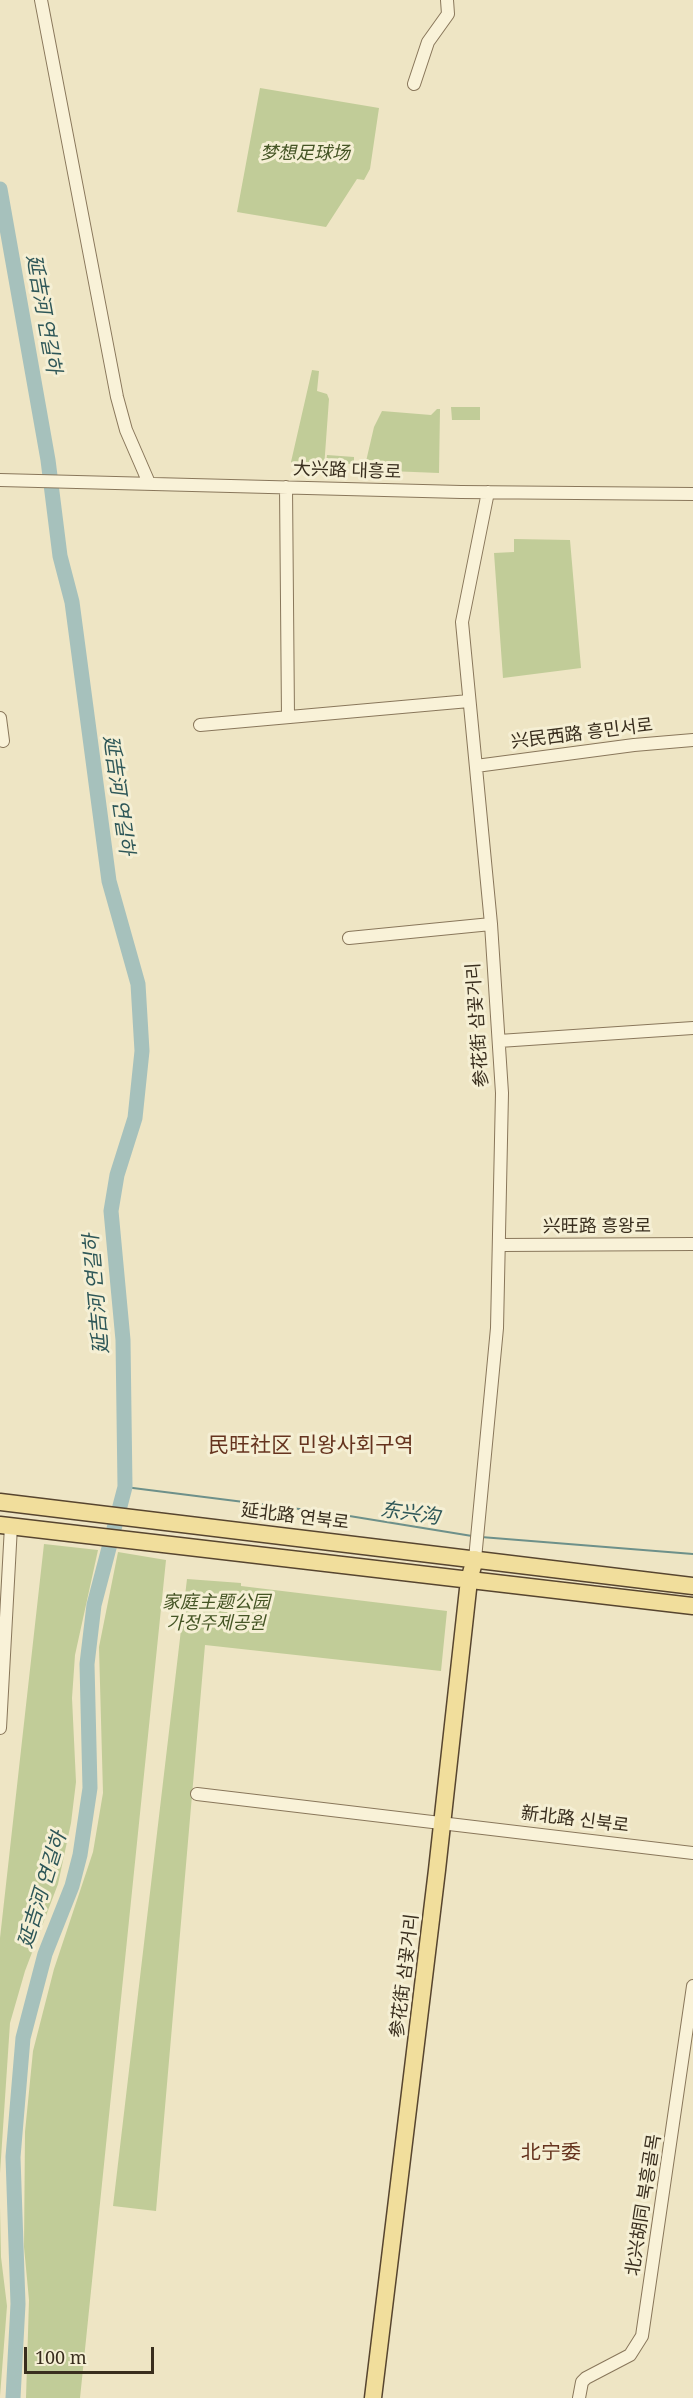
<!DOCTYPE html>
<html>
<head>
<meta charset="utf-8">
<style>
	body { margin:0 }
	#map { position:relative; width:693px; height:2398px; overflow:hidden; background:#eee5c4; font-family:"Noto Serif",serif }
	canvas { display:block }
	.scale { position:absolute; left:24px; top:2347px; width:130px; height:27px; box-sizing:border-box; border:3px solid #392e1e; border-top:0; padding-left:8px; font-size:18px; line-height:21px; white-space:nowrap; color:#392e1e; -webkit-text-stroke:4px #f5efd4; paint-order:stroke }
</style>
</head>
<body>
<div id="map">
<canvas width="693" height="2398"></canvas>
<div class="scale">100 m</div>
</div>
<script>
const ctx = document.querySelector('canvas').getContext('2d');
ctx.lineJoin = 'round';
function fill(path, color) { ctx.fillStyle = color; ctx.fill(path, 'evenodd'); }
function trace(path, color, width, dash) { ctx.strokeStyle = color; ctx.lineWidth = width; ctx.lineCap = dash ? 'butt' : 'round'; ctx.setLineDash(dash || []); ctx.stroke(path); }
function drawText(font, color, halo, rows, align = 'center') {
  ctx.font = font + ' "Noto Serif","Noto Sans SC","Noto Sans KR",serif'; ctx.lineWidth = 6; ctx.setLineDash([]); ctx.textBaseline = 'middle'; ctx.strokeStyle = halo; ctx.fillStyle = color; for (const [text, x, y, turn = 0] of rows) {
    ctx.save(); ctx.translate(x, y); ctx.rotate((+turn || 0) * Math.PI / 180); ctx.textAlign = isNaN(turn) ? turn : align; if (halo) ctx.strokeText(text, 0, 0); ctx.fillText(text, 0, 0); ctx.restore();
  }
}
const green = new Path2D(`
	M260,88l119,20 -9,61 -6,11 -7,-1 -31,48 -89,-15z
	M312,370l7,1 -2,20 10,3 2,5 -5,69 -28,-1 -5,-5z
	M451,407h29v13h-28z
	M437,409h3l-1,64 -75,-3 10,-43 8,-16 49,4z
	M327,455l27,2v7l-28,-1z
	M514,539l56,1 11,128 -78,10 -9,-125 20,-1z
	M44,1544l54,6 -23,105 -3,43 4,84 -5,41 -13,61 -33,87 -15,52 -10,150v-235z
	M118,1552l48,8 -86,838h-54l3,-98 -5,-53 1,-115 8,-81 21,-82 39,-117 10,-59 -4,-146z
	M187,1579l54,4v3l206,25 -6,60 -236,-26 -49,566 -43,-5z
	M0,2207l1,50 6,49 -7,90z`);
const stream = new Path2D(`
	M125,1487l206,26 141,23
	M481,1537l212,17`);
const river = new Path2D(`
	M0,189l48,271 12,96 12,46 37,279 29,103 4,67 -7,67 -18,57 -6,36 12,129 2,147 -31,118 -7,59 3,124 -10,67 -8,31 -27,68 -22,84 -10,119 5,147 -5,94`);
const minor = new Path2D(`
	M41,0l76,397 9,33 23,53
	M414,84l14,-42 20,-28 -1,-14
	M0,480l461,12 232,2
	M286,487l2,230
	M0,718l3,23
	M200,725l269,-24
	M476,766l158,-21 59,-5
	M349,938l142,-14
	M499,1041l194,-13
	M501,1245l192,-1
	M475,1559l22,-231 5,-235 -11,-169 -29,-302 26,-130
	M0,1728l11,-202
	M197,1794l496,59
	M579,2398l3,-16 4,-4 44,-23 12,-19 51,-350`);
const major = new Path2D(`
	M0,1502l693,84
	M0,1525l693,81
	M373,2398l64,-528 32,-290 6,-21`);
const parkNames = [
	["梦想足球场",305,154],
	["家庭主题公园",216,1603],
	["가정주제공원",216,1624]
];
const streetNames = [
	["大兴路 대흥로",347,471,2],
	["兴民西路 흥민서로",582,734,-7],
	["参花街 삼꽃거리",478,1025,-94],
	["兴旺路 흥왕로",597,1227],
	["延北路 연북로",295,1517,7],
	["新北路 신북로",575,1820,7],
	["参花街 삼꽃거리",405,1976,-83],
	["北兴胡同 북흥골목",644,2205,-81]
];
const waterNames = [
	["延吉河 연길하",43,314,80],
	["延吉河 연길하",118,795,82],
	["延吉河 연길하",97,1294,-95],
	["东兴沟",410,1514,8],
	["延吉河 연길하",43,1890,-73]
];
const neighbourhoodNames = [
	["北宁委",551,2153]
];
const quarterNames = [
	["民旺社区 민왕사회구역",311,1446]
];
fill(green, '#c1cc98');
trace(stream, '#6d908a', 2);
trace(river, '#a6c1bc', 15);
trace(minor, '#89775b', 14);
trace(major, '#57452f', 19);
trace(minor, '#f9f2d8', 12);
trace(major, '#f1de9c', 16);
drawText('italic 18px', '#455525', '#f5efd4', parkNames);
drawText('18px', '#392e1e', '#f5efd4', streetNames);
drawText('italic 20px', '#2e5758', '#f5efd4', waterNames);
drawText('20px', '#65331e', '#f5efd4', neighbourhoodNames);
drawText('21px', '#65331e', '#f5efd4', quarterNames);
</script>
</body>
</html>
